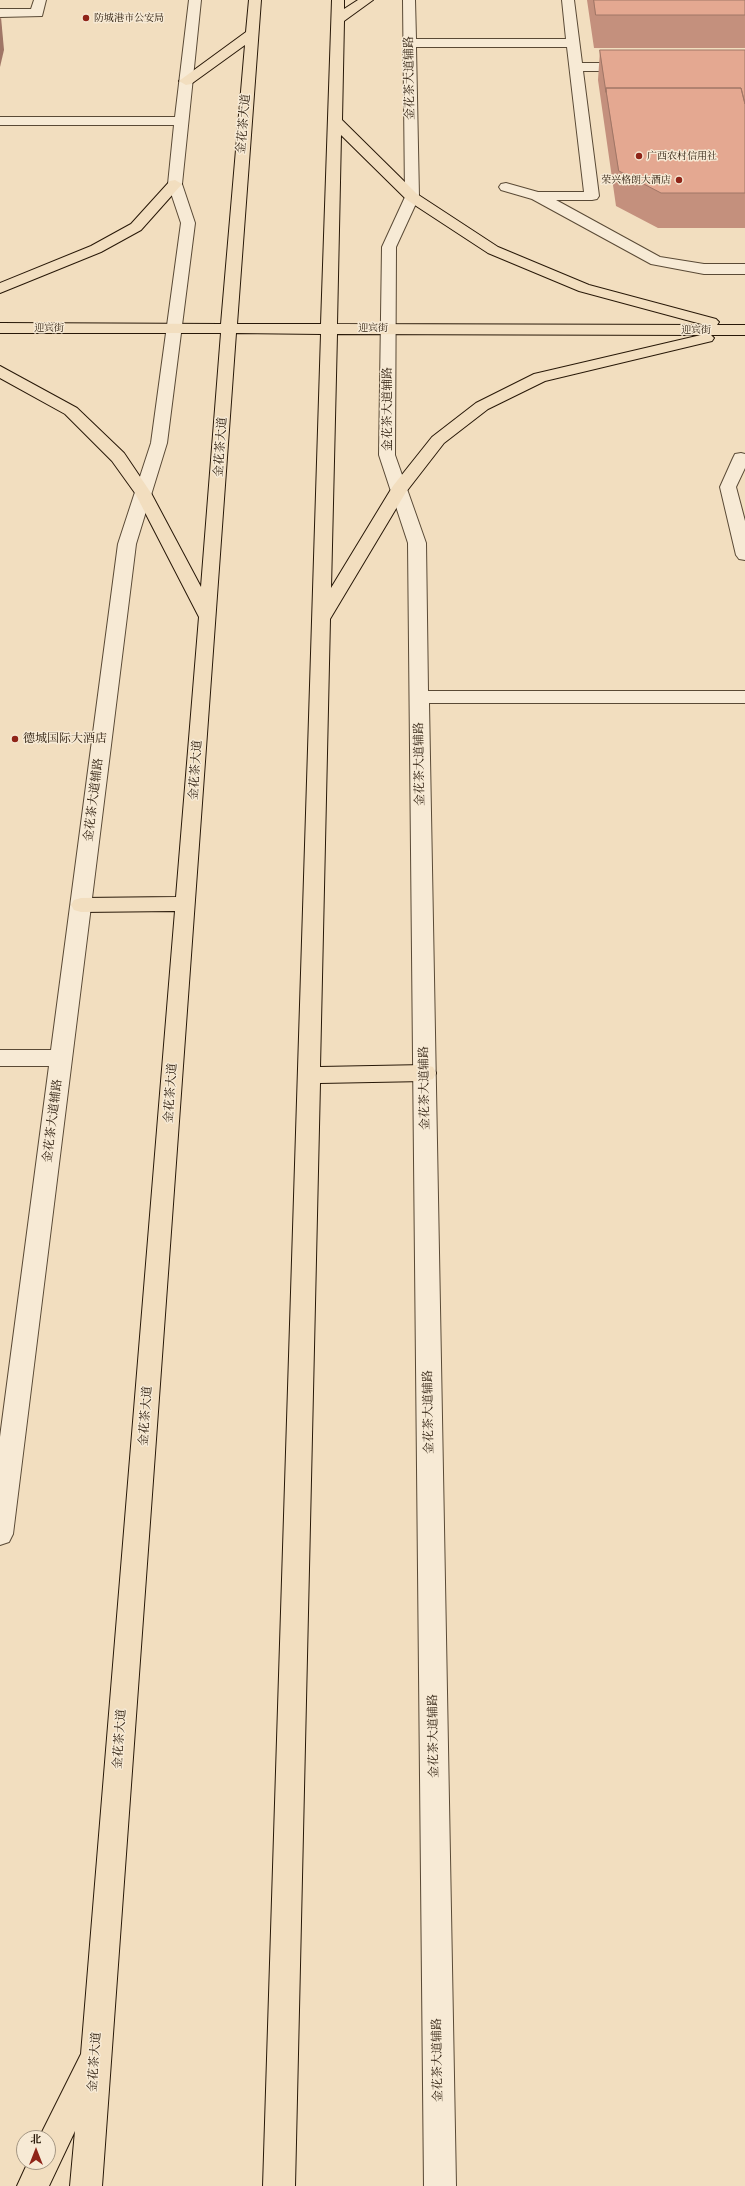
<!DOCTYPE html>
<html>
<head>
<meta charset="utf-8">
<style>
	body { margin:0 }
	#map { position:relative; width:745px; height:2186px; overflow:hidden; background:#f2debf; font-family:"Gentium Book Plus","Noto Serif SC",serif }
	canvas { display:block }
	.north { position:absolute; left:16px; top:2130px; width:40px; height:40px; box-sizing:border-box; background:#f7ead5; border:1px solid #a49683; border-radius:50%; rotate:0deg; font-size:11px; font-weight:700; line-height:16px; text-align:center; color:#281808 }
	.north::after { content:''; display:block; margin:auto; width:14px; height:18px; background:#8f2418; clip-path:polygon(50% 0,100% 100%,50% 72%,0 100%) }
</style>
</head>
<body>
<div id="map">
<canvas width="745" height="2186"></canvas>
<div class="north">北</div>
</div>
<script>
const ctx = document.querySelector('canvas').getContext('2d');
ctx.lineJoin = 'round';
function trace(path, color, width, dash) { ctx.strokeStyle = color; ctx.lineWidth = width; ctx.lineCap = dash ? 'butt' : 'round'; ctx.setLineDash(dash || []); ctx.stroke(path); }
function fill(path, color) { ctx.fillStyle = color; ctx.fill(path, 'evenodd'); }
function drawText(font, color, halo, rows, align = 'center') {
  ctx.font = font + ' "Gentium Book Plus","Noto Serif SC",serif'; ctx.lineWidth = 3; ctx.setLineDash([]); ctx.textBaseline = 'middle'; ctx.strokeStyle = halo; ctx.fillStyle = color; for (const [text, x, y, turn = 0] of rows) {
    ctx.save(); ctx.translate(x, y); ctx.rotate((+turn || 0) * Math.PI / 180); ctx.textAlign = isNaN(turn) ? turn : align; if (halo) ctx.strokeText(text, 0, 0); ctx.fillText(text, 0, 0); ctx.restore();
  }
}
const minor = new Path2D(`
	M34,0h12l-4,16 -42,1v-8h31z
	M189,0h12l-19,184 13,39 -28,220 -31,101 -123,990 -4,8 -9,3v-108l49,-371h-49v-16h51l67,-506 33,-101 30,-220 -13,-39 6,-59h-174v-8h175z
	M403,0h12l1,39h150l-4,-39h12l8,63h46l7,4 -7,4h-45l16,125 -2,3 -5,1h-36l104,57 44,7h41v10h-41l-53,-10 -119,-65 -31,-9 -2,-3 2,-3 5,-1 32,9h46l-17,-145h-151l3,150 -23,50 -1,208 31,88 2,148h317v12h-316l27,1483h-32l-16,-1643 -29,-88 3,-208 23,-50z
	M741,453l4,1v14l-9,19 9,34v39l-6,-1 -3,-4 -16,-68 13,-29 2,-4z`);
const major = new Path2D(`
	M249,0h12l-24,324h84l11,-324h12v9l14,-9h15l-29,21 -2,99 75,74 81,53 91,38 127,34 3,3 -2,3h28v10h-34l3,3 -2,3 -167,40 -57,28 -44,34 -38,49 -76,127 -10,448 105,-2 8,2 3,6 -3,6 -8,2 -105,2 -25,1103h-32l58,-1852 -85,-1 -134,1853h-32l5,-55 -26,55h-32l11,-24h20v-24h-9l42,-84 94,-1143 -94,1 -7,-2 -3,-5 3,-5 7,-2 95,-1 23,-280 -64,-124 -23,-32 -47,-47 -65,-36v-12l77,42 47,45 27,40 50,94 20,-254h-221v-10l221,1 24,-279 -54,39 -5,1 -7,-4 67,-49zM341,135l66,65 81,53 91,38 126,34 -368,-1zM337,334l364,1 -167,39 -58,29 -44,34 -39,49 -62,102z
	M175,180l7,4 -41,46 -40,22 -101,41v-10l91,-37 40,-22 39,-43z`);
const wall = new Path2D(`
	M587,0h158v48h-151z
	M600,50h145v178h-87l-42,-22 -18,-126z`);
const shadedWall = new Path2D(`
	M1,17l3,33 -4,17v-48z`);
const building = new Path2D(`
	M594,0h151v15h-149z
	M600,50h145v54l-4,-16h-135v4z
	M606,88h135l4,16v89h-84l-42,-22z`);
const markers = [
	[86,18,4,"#8f2418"],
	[639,156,4,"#8f2418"],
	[679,180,4,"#8f2418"],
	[15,739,4,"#8f2418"]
];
const farPoinames = [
	["防城港市公安局",94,18],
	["广西农村信用社",647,156],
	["荣兴格朗大酒店",671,180,"right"]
];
const farStreetnames = [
	["迎宾街",49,328],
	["迎宾街",373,328],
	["迎宾街",696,330]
];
const streetNames = [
	["金花茶大道辅路",410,78,-91],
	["金花茶大道",244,124,-85],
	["金花茶大道辅路",388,409,-90],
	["金花茶大道",221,447,-86],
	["金花茶大道辅路",420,764,-91],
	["金花茶大道",196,770,-86],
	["金花茶大道辅路",94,800,-83],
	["金花茶大道辅路",425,1088,-91],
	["金花茶大道",171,1093,-86],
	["金花茶大道辅路",53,1121,-83],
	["金花茶大道辅路",429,1412,-91],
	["金花茶大道",146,1416,-86],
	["金花茶大道辅路",434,1736,-91],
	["金花茶大道",120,1739,-86],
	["金花茶大道辅路",438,2060,-91],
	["金花茶大道",95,2062,-86]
];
const poiNames = [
	["德城国际大酒店",23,739]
];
trace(minor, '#5a4a36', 2);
trace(major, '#281808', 2);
fill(minor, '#f7ead5');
fill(major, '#f2debf');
fill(wall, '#c4907d');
fill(shadedWall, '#a07666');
fill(building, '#e4a891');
trace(building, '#a07666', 1);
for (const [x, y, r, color] of markers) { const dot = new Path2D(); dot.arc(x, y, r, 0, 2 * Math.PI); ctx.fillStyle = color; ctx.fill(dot); trace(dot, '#f7ead5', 1.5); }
drawText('10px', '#281808', '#f7ead5', farPoinames, 'left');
drawText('10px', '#281808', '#f7ead5', farStreetnames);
drawText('12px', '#281808', '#f7ead5', streetNames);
drawText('12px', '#281808', '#f7ead5', poiNames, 'left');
</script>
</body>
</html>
